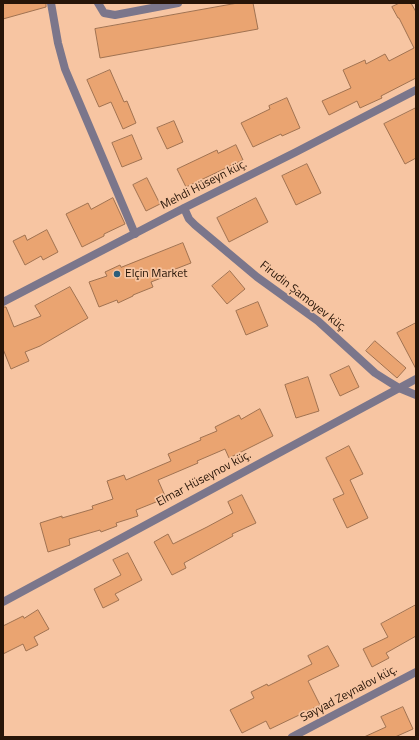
<!DOCTYPE html>
<html>
<head>
<meta charset="utf-8">
<style>
	body { margin:0 }
	#map { position:relative; width:419px; height:740px; overflow:hidden; background:#f7c5a2; font-family:"Titillium Web",sans-serif }
	canvas { display:block }
	.frame { position:absolute; inset:0; border:4px solid #271508; pointer-events:none }
</style>
</head>
<body>
<div id="map">
<canvas width="419" height="740"></canvas>
<div class="frame"></div>
</div>
<script>
const ctx = document.querySelector('canvas').getContext('2d');
ctx.lineJoin = 'round';
function fill(path, color) { ctx.fillStyle = color; ctx.fill(path, 'evenodd'); }
function trace(path, color, width, dash) { ctx.strokeStyle = color; ctx.lineWidth = width; ctx.lineCap = dash ? 'butt' : 'round'; ctx.setLineDash(dash || []); ctx.stroke(path); }
function drawText(font, color, halo, rows, align = 'center') {
  ctx.font = font + ' "Titillium Web",sans-serif'; ctx.lineWidth = 3.5; ctx.setLineDash([]); ctx.textBaseline = 'middle'; ctx.strokeStyle = halo; ctx.fillStyle = color; for (const [text, x, y, turn = 0] of rows) {
    ctx.save(); ctx.translate(x, y); ctx.rotate((+turn || 0) * Math.PI / 180); ctx.textAlign = isNaN(turn) ? turn : align; if (halo) ctx.strokeText(text, 0, 0); ctx.fillText(text, 0, 0); ctx.restore();
  }
}
const building = new Path2D(`
	M3,3h43v4l-43,12z
	M238,3h15l5,26 -158,29 -5,-29z
	M400,3h11l5,9v66l-35,18 1,2 -22,10 -3,-7 -28,14 -7,-14 29,-13 -8,-18 22,-10 1,4 19,-10 4,7 25,-13 -15,-30h-1l-6,-11z
	M110,70l14,32 3,-1 9,22 -13,6 -12,-27 -12,5 -12,-27z
	M287,98l13,30 -18,8 -1,-2 -28,13 -12,-24 29,-14 -1,-3z
	M416,108v50l-11,6 -21,-40z
	M174,121l9,21 -16,7 -10,-21z
	M132,135l10,24 -20,8 -10,-24z
	M236,145l7,15 -57,27 -9,-18 40,-19 1,3z
	M307,164l14,29 -25,12 -14,-29z
	M147,178l13,26 -14,7 -13,-26z
	M113,198l12,26 -21,10v2l-22,11 -16,-33 22,-11 3,6z
	M256,198l12,24 -39,20 -12,-24z
	M47,230l11,22 -15,8 -2,-4 -16,9 -12,-24 12,-6 2,5z
	M183,243l8,20 -18,7 1,3 -23,9 2,5 -20,8v1l-15,7 -1,-3 -18,7 -10,-25 18,-6 -2,-4 15,-7 1,2z
	M230,271l15,18 -18,15 -15,-18z
	M70,287l18,31 -48,28 -15,6 4,9 -18,8 -8,-20v-42h3l8,20 27,-11 -6,-10z
	M258,302l10,24 -22,9 -10,-24z
	M416,323v46l-19,-36z
	M375,341l31,27 -9,10 -31,-27z
	M349,366l10,21 -19,9 -10,-21z
	M308,377l11,34 -23,7 -11,-33z
	M260,409l13,27 -44,22 -4,-9 -28,12 1,2 -40,17 8,18 -30,12 2,6 -22,7 1,3 -16,6 -1,-2 -31,9 1,6 -22,7 -8,-29 22,-7v2l31,-9 -1,-3 21,-7 -6,-18 17,-6 2,5 45,-19 -3,-7 33,-14 -1,-2 17,-7 -2,-4 24,-12 2,4z
	M349,446l14,28 -13,6 18,38 -21,10 -14,-29 11,-5 -18,-36z
	M242,495l14,28 -24,11 1,2 -49,27 2,5 -14,7 -18,-33 14,-8 5,10 34,-17 26,-14 -5,-11z
	M128,553l14,27 -27,14 4,6 -16,8 -9,-19 27,-14 -8,-15z
	M416,605v31l-30,17 3,5 -17,9 -9,-18 25,-12 -7,-13z
	M38,610l11,19 -15,8 4,8 -12,6 -3,-7 -20,10v-28l20,-10 1,2z
	M328,646l11,20 -31,15 12,24 -50,24 -4,-8 -24,12 -12,-23 24,-12 -3,-6 16,-8 1,2 44,-22 -4,-8z
	M403,707l10,22 -18,8h-31l22,-10 -5,-10z`);
const service = new Path2D(`
	M98,3l6,10 11,2 63,-12`);
const minor = new Path2D(`
	M51,3l7,40 7,26 70,165
	M184,208l5,11 6,6 62,52 61,44 57,52 11,7 13,8 17,7
	M3,302l181,-94 112,-56 120,-62
	M3,602l413,-223
	M292,737l124,-65`);
const markers = [
	[117,274,4,"#2c5e7b"]
];
const streetNames = [
	["Mehdi Hüseyn küç.",204,185,-27],
	["Firudin Şamoyev küç.",303,297,38],
	["Elmar Hüseynov küç.",204,479,-28],
	["Səyyad Zeynalov küç.",349,694,-28]
];
const poiNames = [
	["Elçin Market",125,274]
];
fill(building, '#eaa471');
trace(building, '#a07251', 1);
trace(service, '#7b768b', 8);
trace(minor, '#7b768b', 8);
for (const [x, y, r, color] of markers) { const dot = new Path2D(); dot.arc(x, y, r, 0, 2 * Math.PI); ctx.fillStyle = color; ctx.fill(dot); trace(dot, '#f7c5a2', 1.5); }
drawText('12px', '#271508', '#f7c5a2', streetNames);
drawText('12px', '#271508', '#f7c5a2', poiNames, 'left');
</script>
</body>
</html>
